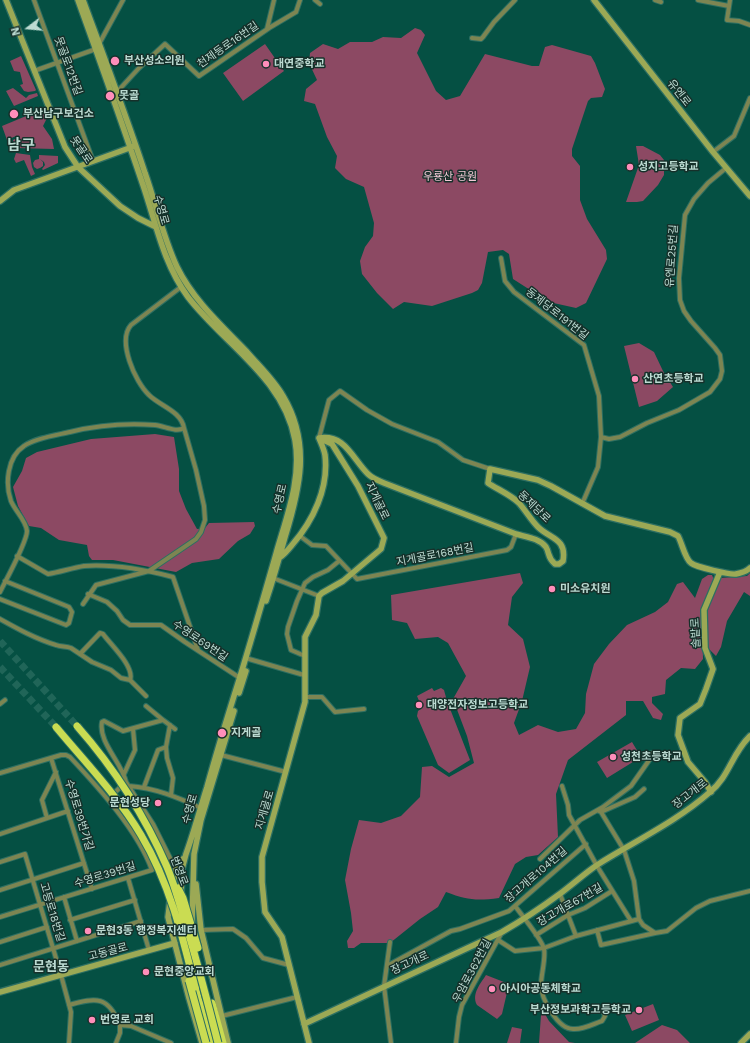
<!DOCTYPE html>
<html>
<head>
<meta charset="utf-8">
<style>
	body { margin:0 }
	#map { position:relative; width:750px; height:1043px; overflow:hidden; background:#055043; font-family:"Work Sans",sans-serif }
	canvas { display:block }
	.north { position:absolute; left:8px; top:8px; width:40px; height:40px; -webkit-text-stroke:3px #16302a; paint-order:stroke; rotate:254deg; font-size:11px; font-weight:700; line-height:16px; text-align:center; color:#bcdbd2 }
	.north::after { content:''; display:block; margin:auto; width:14px; height:18px; background:#bcdbd2; clip-path:polygon(50% 0,100% 100%,50% 72%,0 100%) }
</style>
</head>
<body>
<div id="map">
<canvas width="750" height="1043"></canvas>
<div class="north">N</div>
</div>
<script>
const ctx = document.querySelector('canvas').getContext('2d');
ctx.lineJoin = 'round';
function fill(path, color) { ctx.fillStyle = color; ctx.fill(path, 'evenodd'); }
function trace(path, color, width, dash) { ctx.strokeStyle = color; ctx.lineWidth = width; ctx.lineCap = dash ? 'butt' : 'round'; ctx.setLineDash(dash || []); ctx.stroke(path); }
function drawText(font, color, halo, rows, align = 'center') {
  ctx.font = font + ' "Work Sans","Noto Sans KR",sans-serif'; ctx.lineWidth = 3; ctx.setLineDash([]); ctx.textBaseline = 'middle'; ctx.strokeStyle = halo; ctx.fillStyle = color; for (const [text, x, y, turn = 0] of rows) {
    ctx.save(); ctx.translate(x, y); ctx.rotate((+turn || 0) * Math.PI / 180); ctx.textAlign = isNaN(turn) ? turn : align; if (halo) ctx.strokeText(text, 0, 0); ctx.fillText(text, 0, 0); ctx.restore();
  }
}
const green = new Path2D(`
	M415,28l6,2 4,5 -8,18 19,38 10,9 14,-4 25,-42 47,12h7l6,-19 7,-2 39,11 4,7 10,26 -3,8 -11,1 -3,3 -16,48v7l8,10v34l7,19 19,31 1,9 -21,44 -10,5 -27,-6 -36,-23 -4,-25 -6,-4 -15,2 -6,31 -4,7 -6,3 -40,13 -28,-4 -11,7 -16,-16 -15,-19 -2,-13 5,-14 8,-11 1,-13 -10,-36 -18,-8 -11,-11 2,-12 -10,-19 -12,-33 -11,-3 2,-12 11,-9 -8,-17 1,-10 13,-9 15,5 12,-7h22l11,-5 18,1z
	M265,44l19,27 -41,30 -20,-28z
	M21,56l15,34 -1,1 -7,1 -4,-1 -4,-6 3,-1 -3,-12 -6,-1 -4,-10z
	M13,88l13,10 3,-3 8,-2 1,3 -24,10 -8,-15z
	M43,109l4,9 -4,8 9,13 2,10 -39,-1 -2,-8 4,-2 -1,-2 -9,4 -5,-14z
	M636,146h7l17,9 4,5v15l-6,10 -15,16 -6,1h-11l13,-37z
	M16,153l14,2 2,12 3,7 -4,2 -7,-16 -8,3 -2,-4z
	M39,155l19,1v7l-15,7 -1,-1 3,-4 -1,-3 -4,-3 3,3v4l-3,2 -3,1 -3,-2 -1,-4 2,-3 4,-1z
	M639,343l15,9 9,19 10,16 -16,14 -18,6 -15,-61z
	M155,434l19,3 5,32v22l7,18 11,20 8,-1 4,-5 45,-1 1,4 -5,8 -12,7 -19,18 -27,4 -16,9 -63,-12h-21l-3,-4 -2,-11 -28,-5 -18,-12 -12,-2 -11,-20 -5,-19 9,-16 4,-13 11,-6 54,-13z
	M520,573l3,10 -11,14 -4,28 15,14 7,28 -8,34 -8,22 5,12 19,-10 20,7 18,-3 9,-16 1,-19 8,-30 15,-20 18,-19 28,-13 13,-10 9,-18 6,-2 12,16 7,-19 6,-4h4l2,5 -12,31 1,48 -8,10 -14,-1 -15,12 -1,14 -13,3v6l11,11 -2,6 -8,-2 -10,-17h-17v14l-58,45 -12,34 2,43 -20,18 -12,2 -11,7 -16,34c-23,3 -32,2 -53,-6l-8,15 -18,12 -30,24h-29l-7,5h-6l-1,-7 6,-10 -2,-18 -6,-33 6,-31 8,-29 22,3 20,-7 19,-19 2,-30 10,-1 17,11 25,-14 -7,-27 -14,-37 13,-23 -18,-33 -10,-6 -23,2 -8,-16 -15,-3 -1,-25z
	M750,573v23l-6,-4 -17,29 -6,26 -5,9 -9,-9 1,-38 12,-31 27,-2z
	M432,688l2,3 7,-3 3,2 3,11 23,59 -21,13 -11,-8 -21,-49 1,-5 4,-3 -5,-12z
	M632,742l9,15 -34,21 -10,-16z
	M486,975l23,9 -7,30 -5,5 -20,-14c-6,-11 4,-22 9,-30z
	M653,1004l6,16 -27,11 -7,-16z
	M545,1014l4,7 20,21 6,1h-36l2,-28z
	M662,1025l15,5 13,13h-55z
	M512,1027l10,2 -2,14h-13z`);
const highwayTunnel = new Path2D(`
	M0,641l77,85
	M0,667l56,60`);
const street = new Path2D(`
	M34,0l59,161
	M315,0l5,4
	M655,0l6,2
	M698,0l31,6
	M730,0l-3,20 12,1 11,4
	M267,29l7,-29
	M472,38l9,1 2,-2 11,-15 21,-22
	M99,44l24,-44
	M34,71l62,-22
	M116,93l23,-25 26,-24 34,32 70,-48 27,-16 4,-12
	M713,152l21,-16 16,-38
	M501,258l4,23 9,11 70,53 15,51 2,41 -3,30 -16,37
	M601,437l8,2 11,-2 27,-14 32,-13 31,-18 10,-13 2,-8 -2,-16 -5,-7 -24,-27 -7,-10 -4,-11 -1,-22 6,-63 9,-16 14,-16 18,-15
	M319,438l10,-38 11,-9 27,19 25,14 46,18 25,18 27,9
	M300,536l12,9 14,1 31,33 150,-29 4,-3 5,-13
	M17,556l31,18c12,-2 24,-6 36,-8 29,-2 62,4 89,11l25,73
	M273,578l46,18
	M0,592c6,-12 27,-50 27,-61 -1,-11 -12,-20 -16,-30 -6,-17 -4,-44 13,-55 11,-8 33,-11 46,-14 28,-7 57,-9 85,-7 10,1 21,8 29,3 -3,-17 -24,-22 -35,-33 -14,-13 -32,-54 -18,-70l50,-38
	M88,594l19,8 10,9 6,9 7,5h31l24,17 55,36
	M0,599l66,26 3,-2 3,-11 -3,-5 -64,-26
	M83,604l13,-19 53,-14 47,-32 5,-7 4,-12 -1,-14 -8,-36 -12,-42
	M0,619c18,10 36,20 56,26 5,2 10,1 15,3l21,14 19,8 10,8 9,2 16,16
	M80,654l20,-21 3,1c8,11 32,33 27,46
	M305,656l-14,-6 -4,-16 1,-7 9,-26 8,-18 8,-6 15,-7 11,-9
	M249,659l55,16
	M305,697h17l13,15 29,-3
	M0,704l5,-4
	M146,706l17,14
	M170,725l-4,22 1,11 6,20 -2,17
	M221,755l65,17
	M51,758l41,131
	M0,773l61,-18h5l4,2c29,31 68,74 82,113l-152,47
	M124,774l11,-24 -2,-21
	M126,782c-4,-19 -28,-40 -24,-60l2,-1 19,10 40,-11 12,9
	M129,786c26,2 48,11 72,22
	M562,786l6,19 1,10 28,51 34,55
	M144,787l14,-37 8,-3
	M112,795l14,-13 27,42 23,46
	M599,811l2,1 34,-15 9,-8
	M601,812l23,38 10,31 5,38 4,6 12,8 12,-2 29,-23 14,-7 40,-10
	M47,818l-5,-18 14,-28
	M0,834l68,-23
	M540,859l40,-39 23,-13 28,-21 19,-27 1,-6
	M0,862l25,-8 36,121 10,37 -2,31
	M128,878l21,72
	M0,890l84,-27
	M560,894l16,42
	M64,897l13,44
	M515,906c6,8 28,35 29,43 2,9 -3,26 -3,36 0,14 17,44 32,44 10,1 20,-5 29,-8l3,-5 -3,-7
	M70,920l65,-20
	M201,930l32,-1 13,9 17,20 26,7
	M597,930l4,15 54,-12
	M536,935l32,-20 17,-7 27,-17
	M498,940l17,11 29,-3 32,-12 63,-17
	M0,942l47,-15
	M390,942l-6,44 7,57
	M0,965l141,-44
	M387,966l64,-35 9,-2 49,-18 77,-67
	M69,1005c28,-8 39,-9 51,20l11,1 40,17
	M222,1016l75,-19
	M116,1043l4,-10v-8
	M456,1043l3,-26 3,-12 40,-73`);
const secondary = new Path2D(`
	M6,0l59,147 13,20 42,39 18,12 18,9
	M78,0c22,61 44,123 65,185 13,38 20,78 45,112 36,47 96,81 107,143 7,39 -9,78 -19,114 -12,42 -24,84 -37,126 -11,35 -22,71 -32,107 -7,22 -13,45 -21,67l-4,15 -1,25
	M83,0c21,57 43,115 62,173 11,31 18,64 32,94 16,33 45,59 70,85 12,14 27,28 36,44 28,47 17,92 2,141 -6,22 -12,43 -19,64
	M594,0l119,152 37,44
	M0,201l14,-11 118,-43
	M319,438c26,-4 33,20 49,36 4,4 11,7 16,9l132,51c10,3 23,4 30,13 4,7 1,10 9,17h4l4,-3c4,-23 -13,-22 -25,-34 -7,-7 -12,-16 -19,-24 -8,-8 -22,-14 -31,-20l2,-14 48,11 13,6 54,30 65,16 8,4c4,7 7,23 13,27 5,4 39,12 45,11 6,-1 10,-2 14,-6
	M279,558c5,-3 9,-8 13,-13 21,-24 37,-57 33,-90 -1,-6 -4,-12 -6,-17
	M239,693l7,-22
	M711,792l-6,-10 -17,-20 -10,-27 2,-17 20,-14 6,-15 7,-20 -8,-21 -1,-38 16,-38
	M183,859l-7,11 -5,23 -3,24 21,81 13,45
	M196,884l5,46 27,113
	M192,923l2,-69 7,-34 33,-109
	M0,992l175,-49
	M204,1003l10,40
	M304,1024l198,-92c21,-12 40,-25 59,-39 12,-9 23,-19 36,-28 38,-24 79,-43 113,-73 19,-15 22,-39 40,-56
	M309,1043l-27,-106 -17,-25 -3,-30v-25l43,-155v-65l11,-22 3,-19 3,-3 21,-12 38,-32 3,-11 -26,-52 -26,-42 -13,-6
	M741,1043l9,-9`);
const highway = new Path2D(`
	M195,987l15,56
	M212,1003l11,40`);
const highwayBridge = new Path2D(`
	M77,726c37,42 68,90 90,141 8,19 13,39 19,58 12,39 22,79 32,118
	M56,727c29,35 62,69 85,108 28,47 41,99 54,152
	M178,888l5,10 15,50
	M189,981l17,62`);
const markers = [
	[115,61,5,"#ff8eba"],
	[266,64,4,"#ff8eba"],
	[110,96,5,"#ff8eba"],
	[14,114,5,"#ff8eba"],
	[630,167,4,"#ff8eba"],
	[635,379,4,"#ff8eba"],
	[552,589,4,"#ff8eba"],
	[419,705,4,"#ff8eba"],
	[222,733,5,"#ff8eba"],
	[613,757,4,"#ff8eba"],
	[158,803,4,"#ff8eba"],
	[88,931,4,"#ff8eba"],
	[146,972,4,"#ff8eba"],
	[492,989,4,"#ff8eba"],
	[639,1010,4,"#ff8eba"],
	[92,1020,4,"#ff8eba"]
];
const streetNames = [
	["천제등로16번길",228,45,-35],
	["못골로12번길",68,66,70],
	["유엔로",679,93,52],
	["못골로",81,150,56],
	["수영로",161,210,74],
	["유엔로25번길",672,256,-86],
	["동제당로191번길",557,314,38],
	["수영로",280,499,-77],
	["지게골로",377,501,64],
	["동제당로",534,507,44],
	["지게골로168번길",435,555,-11],
	["솔밭로",696,633,-93],
	["수영로69번길",200,641,34],
	["장고개로",690,794,-38],
	["수영로",190,809,-74],
	["지게골로",265,810,-74],
	["수영로39번가길",79,815,73],
	["번영로",179,871,69],
	["수영로39번길",105,875,-17],
	["장고개로104번길",536,875,-41],
	["장고개로67번길",570,905,-30],
	["고등로18번길",52,912,73],
	["고동골로",108,952,-15],
	["장고개로",410,963,-25],
	["우암로362번길",472,971,-62]
];
const poiNames = [
	["부산성소의원",124,61],
	["대연중학교",274,64],
	["못골",119,96],
	["부산남구보건소",23,114],
	["성지고등학교",638,167],
	["산연초등학교",643,379],
	["미소유치원",560,589],
	["대양전자정보고등학교",427,705],
	["지게골",231,733],
	["성천초등학교",621,757],
	["문현성당",150,803,"right"],
	["문현3동 행정복지센터",96,931],
	["문현중앙교회",154,972],
	["아시아공동체학교",500,989],
	["부산정보과학고등학교",631,1010,"right"],
	["번영로 교회",100,1020]
];
const parkNames = [
	["우룡산 공원",450,177]
];
const quarterNames = [
	["문현동",51,967]
];
const districtNames = [
	["남구",21,146]
];
fill(green, '#8c4963');
trace(highwayTunnel, '#206558', 7, [7, 3.5]);
trace(street, '#2d6f62', 6);
trace(secondary, '#2d6f62', 8);
trace(highway, '#2d6f62', 9);
trace(street, '#7d8552', 4);
trace(secondary, '#9ca955', 5.5);
trace(highway, '#cadc52', 7);
trace(highwayBridge, '#2d6f62', 9, []);
trace(highwayBridge, '#cadc52', 7);
for (const [x, y, r, color] of markers) { const dot = new Path2D(); dot.arc(x, y, r, 0, 2 * Math.PI); ctx.fillStyle = color; ctx.fill(dot); trace(dot, '#16302a', 1.5); }
drawText('11px', '#bcdbd2', '#16302a', streetNames);
drawText('bold 11px', '#bcdbd2', '#16302a', poiNames, 'left');
drawText('11px', '#f3c8d6', '#16302a', parkNames);
drawText('bold 13px', '#bcdbd2', '#16302a', quarterNames);
drawText('bold 15px', '#bcdbd2', '#16302a', districtNames);
</script>
</body>
</html>
